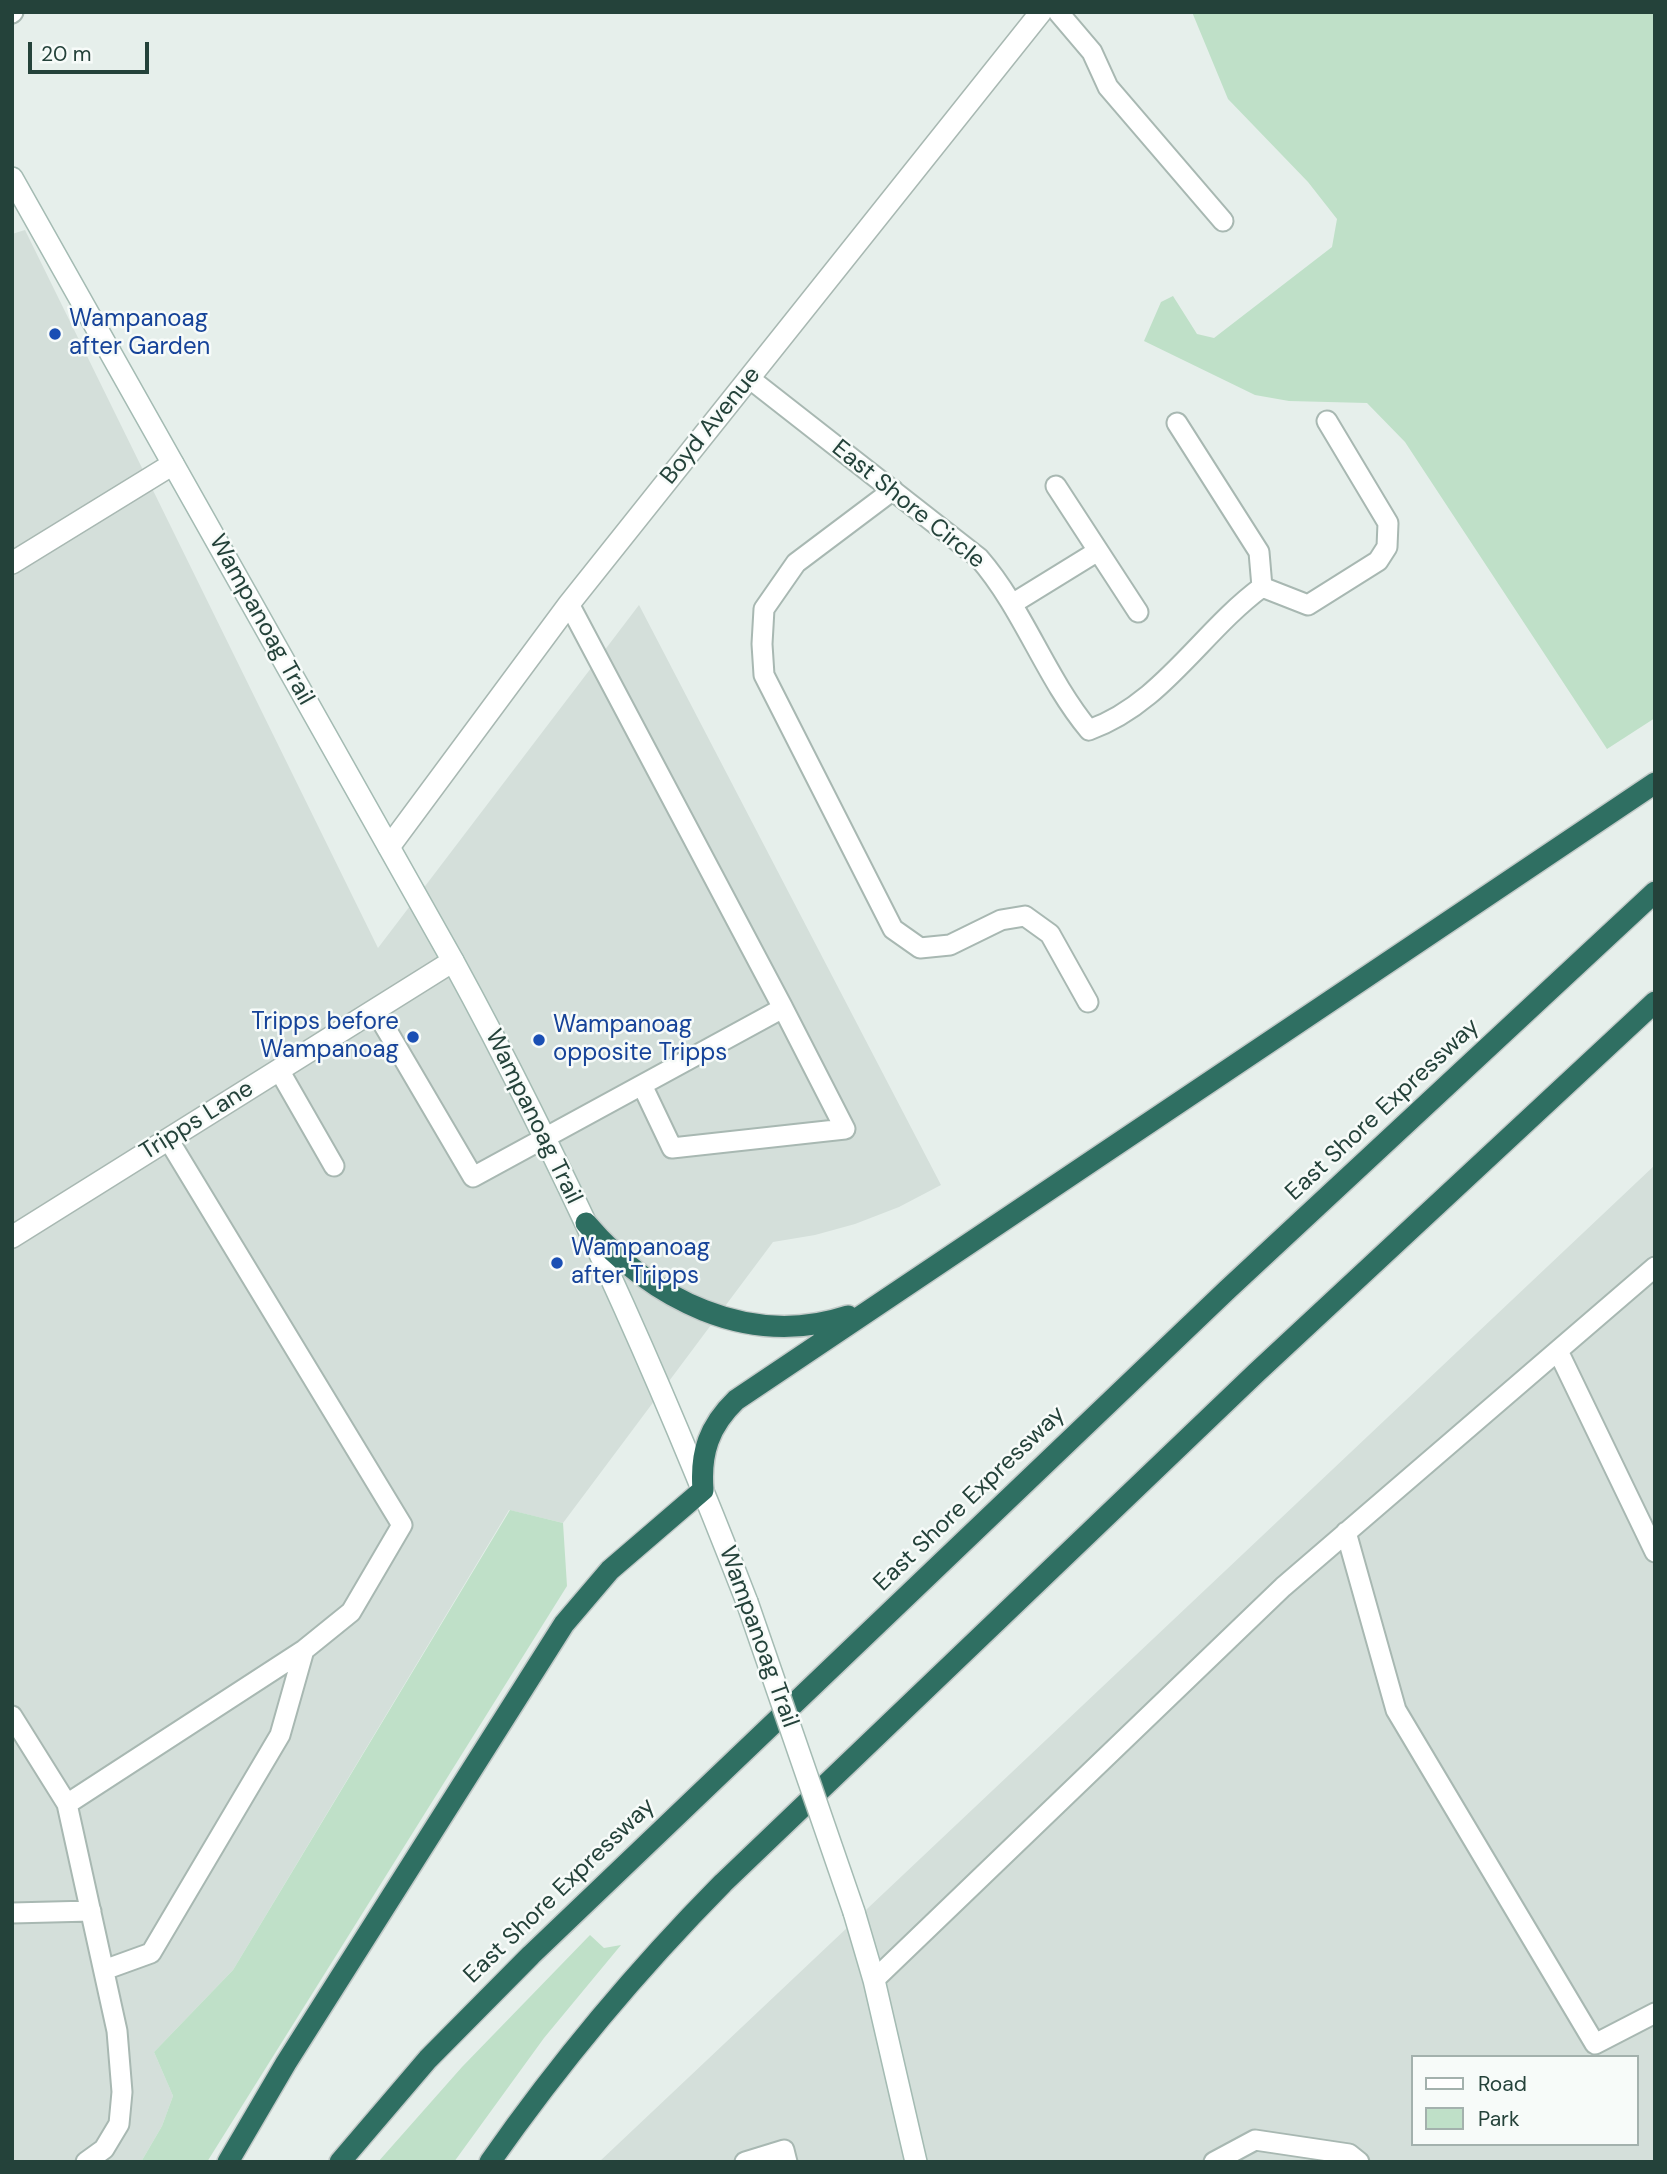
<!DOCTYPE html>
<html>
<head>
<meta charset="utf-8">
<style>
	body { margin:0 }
	#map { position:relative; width:1667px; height:2174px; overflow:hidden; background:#e6efeb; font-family:"DM Sans",sans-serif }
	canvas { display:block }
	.frame { position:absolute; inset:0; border:14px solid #24423a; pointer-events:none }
	.legend { position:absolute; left:1411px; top:2055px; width:228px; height:91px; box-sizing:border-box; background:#f7fbf9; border:2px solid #a3b1ad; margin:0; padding:9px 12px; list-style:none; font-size:21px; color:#24423a }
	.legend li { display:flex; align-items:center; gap:14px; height:35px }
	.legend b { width:35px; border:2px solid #a3b1ad }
	.scale { position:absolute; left:28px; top:42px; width:121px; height:32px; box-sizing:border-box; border:4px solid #24423a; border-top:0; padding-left:9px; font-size:21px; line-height:24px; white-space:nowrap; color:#24423a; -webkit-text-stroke:5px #f7fbf9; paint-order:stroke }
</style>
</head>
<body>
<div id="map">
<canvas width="1667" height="2174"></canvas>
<div class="frame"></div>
<ul class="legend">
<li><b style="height:9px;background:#fff"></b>Road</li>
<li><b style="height:19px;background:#bfe0c8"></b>Park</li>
</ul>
<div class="scale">20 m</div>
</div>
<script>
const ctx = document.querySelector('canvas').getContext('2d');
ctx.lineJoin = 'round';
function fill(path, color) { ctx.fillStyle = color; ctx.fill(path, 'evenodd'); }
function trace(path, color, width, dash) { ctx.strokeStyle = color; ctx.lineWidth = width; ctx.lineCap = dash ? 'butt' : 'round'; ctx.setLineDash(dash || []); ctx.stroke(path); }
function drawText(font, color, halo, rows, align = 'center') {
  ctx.font = font + ' "DM Sans",sans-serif'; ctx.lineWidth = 5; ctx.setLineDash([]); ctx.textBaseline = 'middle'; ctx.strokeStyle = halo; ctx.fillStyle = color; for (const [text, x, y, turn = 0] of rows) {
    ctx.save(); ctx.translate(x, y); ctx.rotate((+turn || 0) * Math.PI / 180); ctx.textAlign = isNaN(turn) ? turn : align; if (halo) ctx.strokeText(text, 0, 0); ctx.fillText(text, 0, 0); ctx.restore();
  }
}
const built = new Path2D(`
	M25,230l353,718 261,-343 302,580 -42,22 -44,17 -40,11 -42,7 -210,281 -54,-13 -276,460 -79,82 19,44 -11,30 -21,36h-129v-1928z
	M1655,1165v997h-1056zM1413,2057h224v87h-224z`);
const green = new Path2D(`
	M1192,12h463v706l-48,31 -202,-307 -38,-39 -78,-2 -34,-6 -111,-54 17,-39 12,-6 24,38 17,4 118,-91 5,-28 -29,-37 -80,-83z
	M510,1510l53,13 4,63 -360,576h-66l21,-36 11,-30 -19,-44 79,-82z
	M590,1935l14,13 17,-3 -77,93 -90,124h-76l84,-95z`);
const lane = new Path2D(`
	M1058,12l34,40 16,35 115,134
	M12,13l1,-1
	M749,378l230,180c45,52 66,119 110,172 73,-26 112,-98 173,-143l-3,-35 -82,-129
	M1056,486l82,126
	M893,490l-97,73 -32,46 -2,35 2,31 129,254 27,19 30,-3 51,-25 24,-4 25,18 38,68
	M1262,587l46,18 70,-44 9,-14 1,-24 -61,-102
	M1012,604l86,-53
	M375,1010l98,167 310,-169 -214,-404
	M279,1070l55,96
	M642,1085l30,63 173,-19 -62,-121
	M1558,1351l97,201
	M1346,1532l50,178 199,334 60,-31
	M12,1716l55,88 237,-154 47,-38 51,-87 -234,-386
	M67,1804l50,227 5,61 -3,32 -15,25 -18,13
	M12,1913l79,-2
	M104,1970l47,-17 129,-218 24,-85
	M874,1980l409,-393 372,-320
	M745,2162l39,-12 3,12
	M1214,2162l41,-22 94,14 10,8`);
const street = new Path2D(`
	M12,563l161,-99
	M389,847l180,-243 472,-592
	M12,1237l441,-276`);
const secondary = new Path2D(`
	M12,178l441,783c113,207 209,421 294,641
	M854,1912l20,68 42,182`);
const highway = new Path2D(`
	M586,1223c65,76 162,126 262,93
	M228,2162l58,-99 278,-439 46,-54 93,-80c-3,-37 6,-64 33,-90l919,-617
	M340,2162l88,-103 103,-104 696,-665 428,-398
	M490,2162c70,-100 147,-192 233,-279l533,-510 399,-371`);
const secondaryBridge = new Path2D(`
	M747,1602l107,310`);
const markers = [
	[55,334,7,"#1a4fb4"],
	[413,1037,7,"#1a4fb4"],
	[539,1040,7,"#1a4fb4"],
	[557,1263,7,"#1a4fb4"]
];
const transitNames = [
	["Wampanoag",69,320],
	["after Garden",69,348],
	["Tripps before",399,1023,"right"],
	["Wampanoag",399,1051,"right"],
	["Wampanoag",553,1026],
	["opposite Tripps",553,1054],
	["Wampanoag",571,1249],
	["after Tripps",571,1277]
];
const streetNames = [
	["Boyd Avenue",711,426,-51],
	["East Shore Circle",908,505,39],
	["Wampanoag Trail",261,620,61],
	["East Shore Expressway",1383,1110,-43],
	["Wampanoag Trail",533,1117,64],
	["Tripps Lane",197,1121,-32],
	["East Shore Expressway",970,1499,-44],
	["Wampanoag Trail",758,1637,70],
	["East Shore Expressway",560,1891,-44]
];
fill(built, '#d4dfda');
fill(green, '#bfe0c8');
trace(lane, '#a8b8b2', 23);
trace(street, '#a8b8b2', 24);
trace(secondary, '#a4bbb3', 24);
trace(highway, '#c2cac8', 24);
trace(lane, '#fff', 19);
trace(street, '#fff', 21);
trace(secondary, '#fff', 21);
trace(highway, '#2f6f62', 21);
trace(secondaryBridge, '#a4bbb3', 24, []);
trace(secondaryBridge, '#fff', 21);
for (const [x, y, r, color] of markers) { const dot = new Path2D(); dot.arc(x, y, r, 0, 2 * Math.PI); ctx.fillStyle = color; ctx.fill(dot); trace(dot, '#f7fbf9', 2.5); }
drawText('24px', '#164399', '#f7fbf9', transitNames, 'left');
drawText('24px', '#24423a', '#f7fbf9', streetNames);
</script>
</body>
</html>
